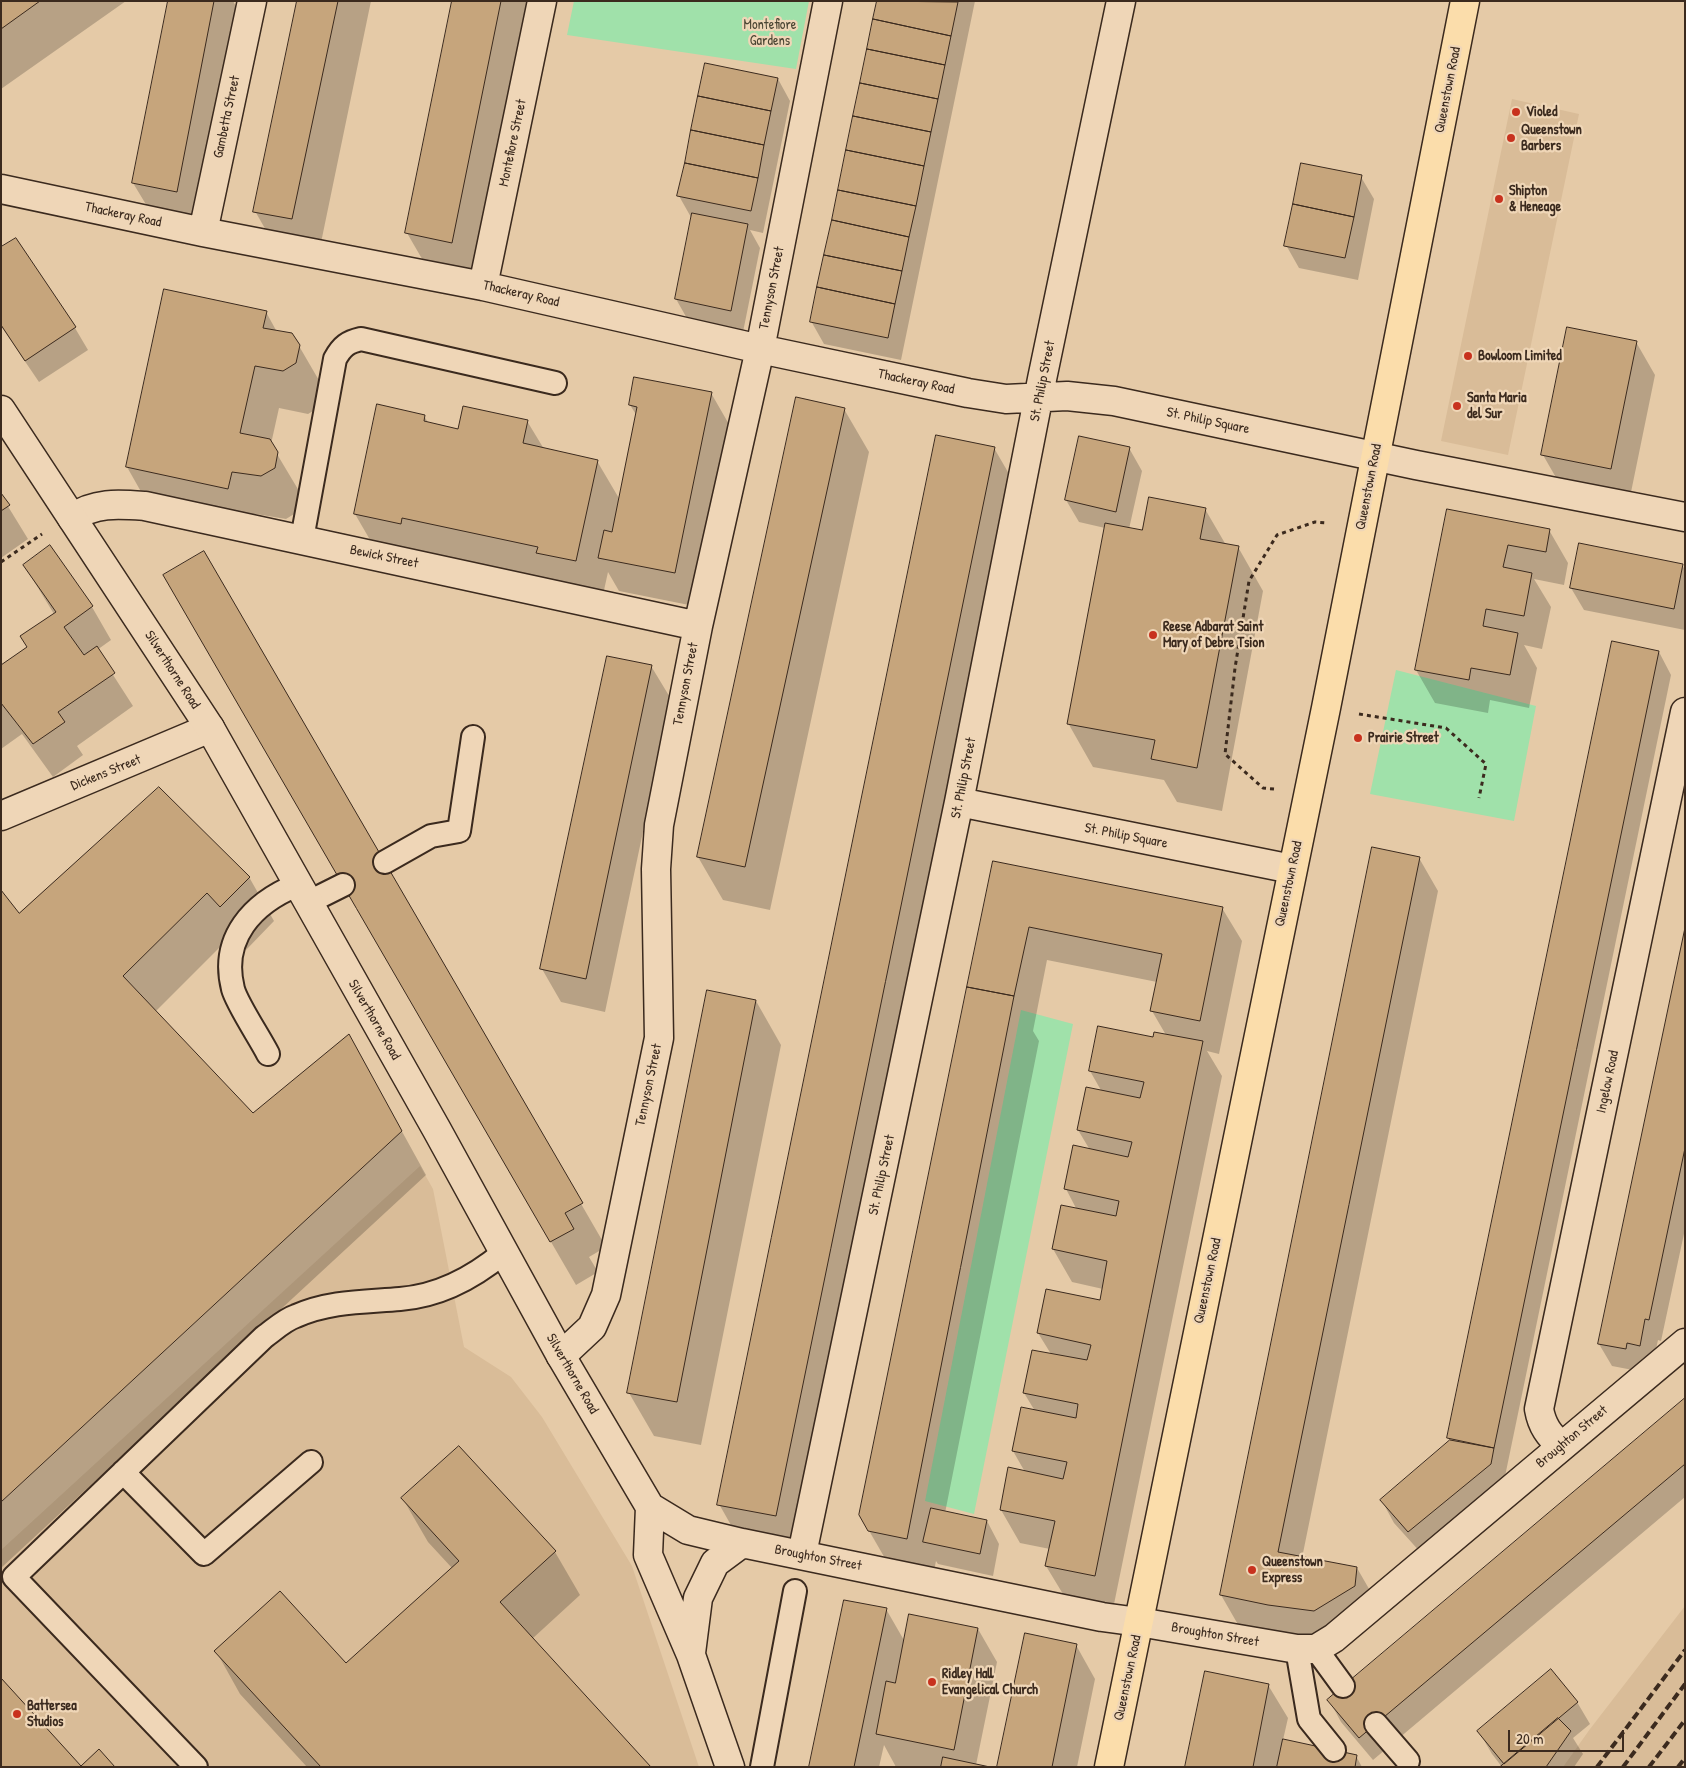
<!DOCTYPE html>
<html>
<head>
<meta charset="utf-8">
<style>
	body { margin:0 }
	#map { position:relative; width:1686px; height:1768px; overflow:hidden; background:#e5caa7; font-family:"Patrick Hand",sans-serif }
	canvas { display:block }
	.frame { position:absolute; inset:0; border:2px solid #3b2a1e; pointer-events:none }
	.scale { position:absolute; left:1508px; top:1730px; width:116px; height:22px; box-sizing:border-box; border:2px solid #3b2a1e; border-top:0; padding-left:6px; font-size:15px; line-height:18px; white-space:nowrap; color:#3b2a1e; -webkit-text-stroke:4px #efd6b7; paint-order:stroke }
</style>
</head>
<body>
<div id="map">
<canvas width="1686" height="1768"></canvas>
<div class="frame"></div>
<div class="scale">20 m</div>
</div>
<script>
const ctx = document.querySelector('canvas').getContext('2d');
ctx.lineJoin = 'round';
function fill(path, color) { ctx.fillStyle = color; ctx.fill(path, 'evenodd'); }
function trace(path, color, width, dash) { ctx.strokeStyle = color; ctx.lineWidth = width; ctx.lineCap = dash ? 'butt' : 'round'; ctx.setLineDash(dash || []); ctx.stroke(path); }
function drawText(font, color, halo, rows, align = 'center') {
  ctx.font = font + ' "Patrick Hand",sans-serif'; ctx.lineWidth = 4.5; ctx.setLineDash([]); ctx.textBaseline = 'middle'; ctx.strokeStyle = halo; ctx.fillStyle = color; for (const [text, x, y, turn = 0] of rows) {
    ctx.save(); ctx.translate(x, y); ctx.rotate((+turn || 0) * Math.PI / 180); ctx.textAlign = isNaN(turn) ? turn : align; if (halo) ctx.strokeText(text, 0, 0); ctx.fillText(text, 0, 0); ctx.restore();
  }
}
const built = new Path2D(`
	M1512,99l67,15 -71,341 -67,-14z
	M420,1166l13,23 31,158 47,30 31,40 90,149 67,201h-698v-217z
	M1685,1606v161h-122l27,-38z`);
const green = new Path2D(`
	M574,1h235l-13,68 -229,-34z
	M1396,670l140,36 -22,115 -144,-27z
	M1021,1010l52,14 -99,490 -49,-13z`);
const shadow = new Path2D(`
	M1,1h125l-125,88z
	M169,1h64l4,7 -42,216 -42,-8 -20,-33z
	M298,1h73l-54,261 -37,-7 -25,-44z
	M454,1h81l-58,284 -45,-9 -25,-43z
	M878,1h97l-74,359 -77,-16 -13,-23z
	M778,79l12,22 -27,132 -13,-3 10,18 -17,84 -54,-10 -13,-23 16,-80 -13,-23z
	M1361,177l13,22 -16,81 -59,-12 -13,-23z
	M1,249l74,79 13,22 -49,32 -38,-56z
	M266,312l11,20 22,14 25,43 -4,18 -12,7 -29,-6 -8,36 31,52 -3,15 -13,8 -30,-5 -3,18 -101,-21 -25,-44z
	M1636,342l19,33 -26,127 -67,-14 -19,-33z
	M711,393l19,33 -36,180 -75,-15 -11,-19 -7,32 -221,-47 -25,-43 69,-98 5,8 30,6 68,-9 17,28 53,12 23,39 17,-84 -7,-11z
	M844,409l25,43 -99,458 -47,-10 -25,-43z
	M1080,437l49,11 13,23 -13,58 14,2 62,-22 21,36 12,2 25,44 -41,220 -45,-9 -13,-22 -71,-13 -25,-44 37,-195 -26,-6 -13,-22z
	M994,448l25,43 -219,1068 -56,-11 -25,-44z
	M1,495l27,44 -27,19z
	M1448,510l101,20 19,33 -4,22 -30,-6 17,28 -9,42 -18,-4 13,23 -8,40 -39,-8 -2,13 -53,-10 -19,-33z
	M50,547l42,60 19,33 -14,10 36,56 -56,40 6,9 -30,22 -31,-43 -21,15v-83l27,-18 26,-34 -30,-49z
	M204,552l402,695 -17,10 9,15 -22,13 -412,-710z
	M1682,565l3,5v60l-101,-20 -13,-22z
	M1613,643l46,9 12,23 -168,811 -81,68 -28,-31 -12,-22 68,-60 -2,-3z
	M651,666l20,33 -66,313 -44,-10 -19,-33z
	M1419,858l19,33 -136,667 55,10 19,33 -43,42 -93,-15 -19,-33z
	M994,862l228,46 20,33 -23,113 -12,-3 15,25 -109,533 -47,-10 -20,-33 4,-17 -30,-6 -19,-33 24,-38 -12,-21 22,-40 -11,-18 27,-39 -13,-21 63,-31 2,-13 -31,-7 -19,-33 24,-39 -11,-21 24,-39 -12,-20 24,-38 -12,-21 64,-33 12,-3 -14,-24 5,-29 -110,-22 -14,71 6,10 -94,472 42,8 12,23 -6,32 -55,-12 -2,-3 -4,20 -38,-7 -34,-59z
	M249,877l25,44 -28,29 -14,-15 -77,77 98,103 120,-36 53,96 -425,393v-676l18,22z
	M1685,934v295l-24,112 -3,-1 -6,27 -14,4 -26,-5 -13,-22z
	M756,1001l25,44 -80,400 -47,-9 -25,-43z
	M1685,1400v97l-312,263 -32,-38 -12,-22z
	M403,1499l152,53 25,43 -48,44 117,128h-342l-67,-73 -24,-43 130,14 106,-97 -24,-26z
	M886,1609l19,33 73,-13 19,33 -21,103 7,2h-87l-12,-22 -5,22h-69z
	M1076,1645l19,34 -18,88h-78z
	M1268,1685l20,33 -5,22 73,16 6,11h-176z
	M1577,1702l13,22 -17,14 10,16 -9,13h-72l-10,-13 -13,-22z`);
const building = new Path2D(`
	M1,1h39l-39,28z
	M168,1h46l-37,191 -45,-9z
	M297,1h41l-46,218 -39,-7z
	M452,1h49l-49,242 -47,-10z
	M877,1l81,1 -7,34 -78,-17z
	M873,19l78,17 -6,29 -78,-16z
	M867,49l78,16 -7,34 -78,-16z
	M705,63l73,15 -7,33 -73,-15z
	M860,83l78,16 -7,33 -78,-16z
	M698,96l73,15 -7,34 -73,-15z
	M853,116l78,16 -7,34 -78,-16z
	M691,130l73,15 -6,33 -73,-15z
	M846,150l78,16 -8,40 -78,-16z
	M685,163l73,15 -7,33 -74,-15z
	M1301,163l61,12 -8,42 -61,-13z
	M838,190l78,16 -7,31 -77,-17z
	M1293,204l61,13 -9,41 -61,-12z
	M692,213l56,11 -17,87 -56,-12z
	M832,220l77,17 -7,34 -78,-16z
	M16,238l60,89 -51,34 -24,-36v-78z
	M824,255l78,16 -7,33 -78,-17z
	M817,287l78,17 -7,34 -78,-16z
	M164,289l103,22 -4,17 29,5 8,12 -4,18 -13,8 -28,-5 -15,67 30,6 8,13 -3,16 -14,8 -29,-4 -4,17 -102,-22z
	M1567,327l70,14 -26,128 -70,-14z
	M634,377l78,15 -37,181 -77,-15 6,-28 8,2 25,-125 -8,-2z
	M796,397l49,11 -100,459 -48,-10z
	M377,404l48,11 -1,6 34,8 5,-23 65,14 -5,23 75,17 -22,101 -40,-8 2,-6 -136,-29 -1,6 -47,-10z
	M936,435l59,12 -219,1069 -59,-11z
	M1079,436l51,11 -14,65 -51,-12z
	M1,493l9,12 -9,6z
	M1149,497l57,11 -6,31 39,7 -42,222 -46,-9 4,-19 -88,-16 38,-201 37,7z
	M1447,509l103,20 -4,23 -38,-7 -5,22 29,6 -8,43 -38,-7 -3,17 35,7 -8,42 -39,-7 -2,12 -54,-10z
	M1579,543l104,21 -9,45 -104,-21z
	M50,545l43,61 -29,21 20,28 13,-9 18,27 -57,39 7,10 -32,22 -32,-41v-38l26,-18 -7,-11 36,-24 -33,-47z
	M204,551l379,652 -18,10 9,16 -24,13 -387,-667z
	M1612,641l47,10 -165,797 -47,-10z
	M607,656l45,9 -66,314 -46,-10z
	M159,787l91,90 -30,30 -13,-14 -84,83 130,137 96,-79 53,97 -401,371v-612l18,23z
	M1372,847l48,10 -142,695 79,15 -2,19 -41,25 -46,-6 -48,-10z
	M993,861l230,46 -23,114 -50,-10 12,-57 -133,-27 -15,69 -47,-9z
	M1685,928v220l-36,172 -4,-1 -5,27 -13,-3 -1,6 -28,-5z
	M967,987l47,9 -107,543 -39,-8 -9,-16z
	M707,990l49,10 -79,402 -50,-9z
	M1098,1026l55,11 1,-5 49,9 -108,535 -50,-10 10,-45 -55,-11 8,-43 55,12 4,-17 -55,-11 9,-44 55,11 2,-14 -55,-11 9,-43 55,10 4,-15 -54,-12 9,-44 54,11 7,-39 -55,-12 9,-44 55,11 3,-15 -55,-12 9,-44 55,12 4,-15 -55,-12 9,-43 54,11 4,-16 -55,-11z
	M1685,1398v66l-326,274 -32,-38z
	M1450,1440l44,8 -3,16 -83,68 -28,-32z
	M459,1446l97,105 -56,51 151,165h-330l-107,-116 66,-60 66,72 113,-102 -58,-63z
	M931,1508l56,12 -7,34 -57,-12z
	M844,1600l43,8 -33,159h-45z
	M909,1614l69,14 -24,122 -78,-16 10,-53 9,2z
	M1025,1633l52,11 -25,123h-55z
	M1551,1669l27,33 -74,62 -27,-33z
	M1205,1671l64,13 -16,83h-68z
	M1,1678l80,88 18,-17 16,18h-114z
	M1558,1718l13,13 -25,36h-46z
	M1283,1739l74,16 -2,12h-78z
	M943,1757l47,10h-49z`);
const path = new Path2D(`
	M1,562l41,-28
	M1359,714l87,14 40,36 -7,34
	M1274,789l-11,-1 -38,-34 10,-86 14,-87 28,-46 38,-13 13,1`);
const lane = new Path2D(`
	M302,539l33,-180c7,-13 13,-17 26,-20l194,44
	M385,862l46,-26 28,-5 14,-94
	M307,903l36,-18
	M268,1054c-8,-16 -31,-50 -35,-65 -13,-51 20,-86 64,-104
	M123,1472l81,82 107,-92
	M1297,1649l12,70 25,31
	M1316,1649l27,37
	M1376,1724l32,37
	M196,1767l-182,-190 250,-240c10,-7 20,-17 32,-21 34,-15 68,-14 104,-17 39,-3 73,-21 103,-46
	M762,1767l33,-176`);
const street = new Path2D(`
	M1,189l202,43 280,54 277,63 208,44 38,6 61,-3 47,5 302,64 269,52
	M203,232l49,-231
	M483,286l59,-285
	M72,518c23,-16 46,-14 73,-12l553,120
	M959,802l333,67
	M1,816l209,-88
	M561,1356l31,-29 14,-32 53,-257 -3,-169 3,-44 39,-199 62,-277 68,-348
	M1561,1446c-12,-11 -19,-20 -22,-37l146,-697
	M802,1554l157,-752 83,-423 79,-378
	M1139,1622l158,27h19l18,-11 351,-295`);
const secondary = new Path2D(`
	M1,410l209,318 227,402 124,226 89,151 -2,48 43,100 39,112
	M650,1507l38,23 54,13 360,74 37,5
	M691,1653l7,-55 17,-35 27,-20`);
const primary = new Path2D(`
	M1109,1767l217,-1059 139,-707`);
const rail = new Path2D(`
	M1597,1767l88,-117
	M1623,1767l62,-83
	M1649,1767l36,-47
	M1678,1767l7,-9`);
const markers = [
	[1516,112,5,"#c8321e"],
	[1511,138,5,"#c8321e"],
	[1499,199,5,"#c8321e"],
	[1468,356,5,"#c8321e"],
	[1457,406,5,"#c8321e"],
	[1153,635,5,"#c8321e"],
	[1358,738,5,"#c8321e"],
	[1252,1570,5,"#c8321e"],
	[932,1682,5,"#c8321e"],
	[17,1714,5,"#c8321e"]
];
const parkNames = [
	["Montefiore",770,25],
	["Gardens",770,41]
];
const streetNames = [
	["Queenstown Road",1448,90,-79],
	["Gambetta Street",227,117,-78],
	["Montefiore Street",513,143,-78],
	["Thackeray Road",123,215,12],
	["Tennyson Street",772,288,-79],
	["Thackeray Road",521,294,13],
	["St. Philip Street",1043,381,-79],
	["Thackeray Road",916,382,12],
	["St. Philip Square",1208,421,12],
	["Queenstown Road",1369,487,-79],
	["Bewick Street",384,557,12],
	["Silverthorne Road",172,670,57],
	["Tennyson Street",686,684,-79],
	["Dickens Street",106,773,-22],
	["St. Philip Street",964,778,-79],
	["St. Philip Square",1126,836,11],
	["Queenstown Road",1289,884,-78],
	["Silverthorne Road",374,1020,60],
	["Ingelow Road",1608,1082,-78],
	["Tennyson Street",649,1085,-78],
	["St. Philip Street",882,1175,-78],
	["Queenstown Road",1208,1281,-78],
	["Silverthorne Road",572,1374,60],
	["Broughton Street",1572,1437,-40],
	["Broughton Street",818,1558,11],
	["Broughton Street",1215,1635,10],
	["Queenstown Road",1128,1678,-78]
];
const poiNames = [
	["Violed",1526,112],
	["Queenstown",1521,130],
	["Barbers",1521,146],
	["Shipton",1509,191],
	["& Heneage",1509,207],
	["Bowloom Limited",1478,356],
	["Santa Maria",1467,398],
	["del Sur",1467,414],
	["Reese Adbarat Saint",1163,627],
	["Mary of Debre Tsion",1163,643],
	["Prairie Street",1368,738],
	["Queenstown",1262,1562],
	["Express",1262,1578],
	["Ridley Hall",942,1674],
	["Evangelical Church",942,1690],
	["Battersea",27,1706],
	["Studios",27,1722]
];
fill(built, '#d9bc98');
fill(green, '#a0e1aa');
fill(shadow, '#0003');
fill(building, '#c6a57c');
trace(building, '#3b2a1e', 1);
trace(lane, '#3b2a1e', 26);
trace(street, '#3b2a1e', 31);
trace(secondary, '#3b2a1e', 31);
trace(primary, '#3b2a1e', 31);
trace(path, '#3b2a1e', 3, [4, 4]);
trace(lane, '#efd6b7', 22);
trace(street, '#efd6b7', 28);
trace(secondary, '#efd6b7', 28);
trace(primary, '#fbddab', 28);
trace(rail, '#3b2a1e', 4, [8, 4]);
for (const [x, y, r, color] of markers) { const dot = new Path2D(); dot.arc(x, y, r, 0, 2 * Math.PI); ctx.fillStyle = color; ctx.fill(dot); trace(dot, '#efd6b7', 2); }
drawText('14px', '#4a4533', '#efd6b7', parkNames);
drawText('14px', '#3b2a1e', '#efd6b7', streetNames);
drawText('bold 14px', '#3b2a1e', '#efd6b7', poiNames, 'left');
</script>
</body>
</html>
